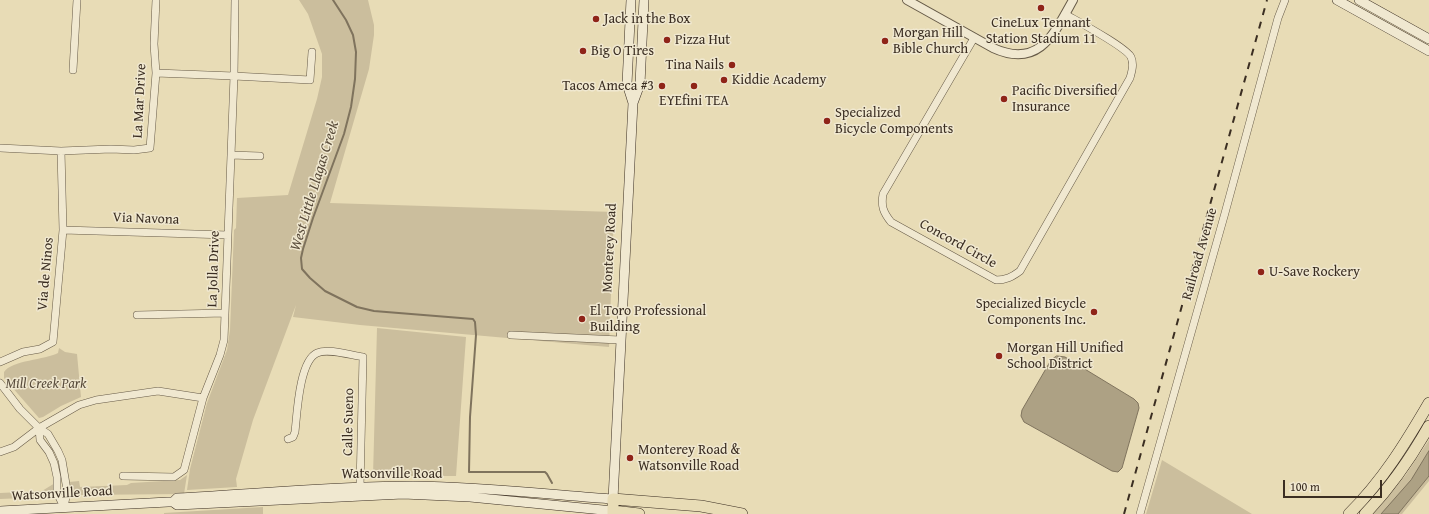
<!DOCTYPE html>
<html>
<head>
<meta charset="utf-8">
<style>
  body { margin:0 }
  #map { position:relative; width:1429px; height:514px; overflow:hidden; background:#e8dcb6; font-family:"Gentium Book Plus",serif }
  canvas { display:block }
  .scale { position:absolute; left:1283px; top:480px; width:99px; height:18px; box-sizing:border-box; border:2px solid #3b2e22; border-top:0; padding-left:5px; font-size:12px; line-height:14px; white-space:nowrap; color:#3b2e22; -webkit-text-stroke:3px #f0e8d0; paint-order:stroke }
</style>
</head>
<body>
<div id="map">
<canvas width="1429" height="514"></canvas>
<div class="scale">100 m</div>
</div>
<script>
const c = document.querySelector('canvas').getContext('2d');
c.lineJoin = 'round';
function fill(path, color) { c.fillStyle = color; c.fill(path, 'evenodd'); }
function stroke(path, color, width, dash) { c.strokeStyle = color; c.lineWidth = width; c.lineCap = dash ? 'butt' : 'round'; c.setLineDash(dash || []); c.stroke(path); }
function label(font, color, halo, rows, align = 'center') {
  c.font = font + ' "Gentium Book Plus",serif'; c.lineWidth = 3; c.setLineDash([]); c.textBaseline = 'middle'; c.strokeStyle = halo; c.fillStyle = color; for (const [text, x, y, turn = 0] of rows) {
    c.save(); c.translate(x, y); c.rotate((+turn || 0) * Math.PI / 180); c.textAlign = isNaN(turn) ? turn : align; if (halo) c.strokeText(text, 0, 0); c.fillText(text, 0, 0); c.restore();
  }
}
fill(new Path2D(`
  M299,0h69l6,25v10l-5,34 -39,134 284,9 -5,135 -249,-22 -67,-8 3,-12 -43,115 -17,59 1,8 -50,3 3,-21 17,-66 20,-53 3,-20 4,-100 2,-2 1,-30 51,-3 29,-96 5,-22v-23l-14,-40z
  M377,328l89,9 -10,139h-83z
  M59,348l6,4 12,2 4,43 -20,9 -18,11 -4,1 -35,-40v-6c8,-12 41,-12 54,-19z
  M1429,440v41l-27,33h-29l32,-38z
  M1162,460l90,54h-106z
  M187,475l-3,19 -108,1 -5,-2 -2,-4v-7l10,-1 1,6 47,-2 4,-2 49,-3z
  M55,483l-3,11 -4,3 -48,2v-6l42,-2z
  M263,507v7h-99v-1z`), '#cbbe9d');
const water = new Path2D(`
  M1057,356l8,1 69,42 4,4 1,5 -17,60 -4,4 -6,-1 -88,-49 -3,-6 1,-6 29,-50z
  M1429,451v25l-31,38h-17l30,-34z`);
fill(water, '#ada184');
stroke(water, '#7f735d', 1);
stroke(new Path2D(`
  M333,0l13,20 7,15 3,17 -1,27 -4,28 -7,27 -31,84 -10,31 -2,9 1,11 8,9 15,13 32,16 17,4 99,8 2,3 1,13 -6,82 -1,55h76l2,2 5,9`), '#7f735d', 2);
const minor = new Path2D(`
  M974,38l-91,156c-2,12 0,18 8,28l105,58c10,0 16,-3 24,-9l110,-193c2,-7 4,-14 1,-21 -5,-10 -54,-36 -66,-43
  M73,70l4,-70
  M156,73l78,3 76,4 2,-28
  M0,148l61,3 50,-2 23,1 16,-2 6,-75 -2,-29 2,-44
  M231,155l29,1
  M63,230l165,5
  M137,315l88,-2
  M511,335l109,5
  M0,362l23,-10 17,-3 13,-7 10,-112 -2,-79
  M0,383l20,26 19,19 9,6 10,17 4,9 4,24 1,8 -3,15
  M39,428l1,12 9,12 5,11 3,14v16l7,14
  M288,439l5,-2 2,-5c2,-17 4,-71 22,-79 11,-5 33,2 46,4l-3,130
  M0,452l14,-5 25,-19 40,-23 17,-5 62,-9 45,7
  M123,476l51,1 10,-7 19,-72 17,-43 4,-15 10,-264 1,-76
  M1140,514l85,-301 53,-195 7,-18`);
const tertiary = new Path2D(`
  M907,0l86,48c46,21 61,-14 80,-48`);
const secondary = new Path2D(`
  M631,0l-4,84 6,19
  M1337,0l92,51
  M1359,0l70,39
  M173,502l4,-4c78,-4 157,-12 236,-12 67,1 133,8 200,13l20,-396 7,-19 4,-84
  M0,511l168,-9h5l4,3 226,-11 67,3 143,14`);
const primary = new Path2D(`
  M613,511l26,3
  M613,514v-15l88,7 41,8
  M1349,514c34,-34 56,-70 80,-111
  M1365,514c26,-27 46,-56 64,-88`);
stroke(minor, '#665a47', 8);
stroke(tertiary, '#665a47', 10);
stroke(secondary, '#3b2e22', 10);
stroke(primary, '#3b2e22', 12);
stroke(minor, '#f0e8d0', 7);
stroke(tertiary, '#f0e8d0', 8);
stroke(secondary, '#f0e8d0', 9);
stroke(primary, '#e8dcb6', 11);
stroke(new Path2D(`
  M1124,514l143,-514`), '#3b2e22', 2, [7, 7]);
for (const [x, y, r, color] of [
  [1041,8,4,"#8f2418"],
  [596,19,4,"#8f2418"],
  [667,40,4,"#8f2418"],
  [885,41,4,"#8f2418"],
  [583,51,4,"#8f2418"],
  [732,65,4,"#8f2418"],
  [724,80,4,"#8f2418"],
  [662,86,4,"#8f2418"],
  [694,86,4,"#8f2418"],
  [1004,99,4,"#8f2418"],
  [827,121,4,"#8f2418"],
  [1261,272,4,"#8f2418"],
  [1094,312,4,"#8f2418"],
  [582,319,4,"#8f2418"],
  [999,356,4,"#8f2418"],
  [630,458,4,"#8f2418"]
]) { const dot = new Path2D(); dot.arc(x, y, r, 0, 2 * Math.PI); c.fillStyle = color; c.fill(dot); stroke(dot, '#f0e8d0', 1.5); }
label('14px', '#3b2e22', '#f0e8d0', [
  ["Jack in the Box",604,19],
  ["CineLux Tennant",1041,23,"center"],
  ["Station Stadium 11",1041,39,"center"],
  ["Morgan Hill",893,33],
  ["Bible Church",893,49],
  ["Pizza Hut",675,40],
  ["Big O Tires",591,51],
  ["Tina Nails",724,65,"right"],
  ["Kiddie Academy",732,80],
  ["Tacos Ameca #3",654,86,"right"],
  ["Pacific Diversified",1012,91],
  ["Insurance",1012,107],
  ["EYEfini TEA",694,101,"center"],
  ["Specialized",835,113],
  ["Bicycle Components",835,129],
  ["U-Save Rockery",1269,272],
  ["Specialized Bicycle",1086,304,"right"],
  ["Components Inc.",1086,320,"right"],
  ["El Toro Professional",590,311],
  ["Building",590,327],
  ["Morgan Hill Unified",1007,348],
  ["School District",1007,364],
  ["Monterey Road &",638,450],
  ["Watsonville Road",638,466]
], 'left');
label('14px', '#3b2e22', '#f0e8d0', [
  ["La Mar Drive",140,101,-87],
  ["Via Navona",146,219,2],
  ["Concord Circle",958,244,29],
  ["Monterey Road",610,248,-87],
  ["Railroad Avenue",1200,254,-74],
  ["La Jolla Drive",214,269,-88],
  ["Via de Ninos",46,274,-85],
  ["Calle Sueno",349,422,-89],
  ["Watsonville Road",392,474],
  ["Watsonville Road",62,494,-3]
]);
label('italic 14px', '#584b3b', '#f0e8d0', [
  ["Mill Creek Park",46,384]
]);
label('italic 15px', '#584b3a', '#f0e8d0', [
  ["West Little Llagas Creek",315,186,-73]
]);
</script>
</body>
</html>
